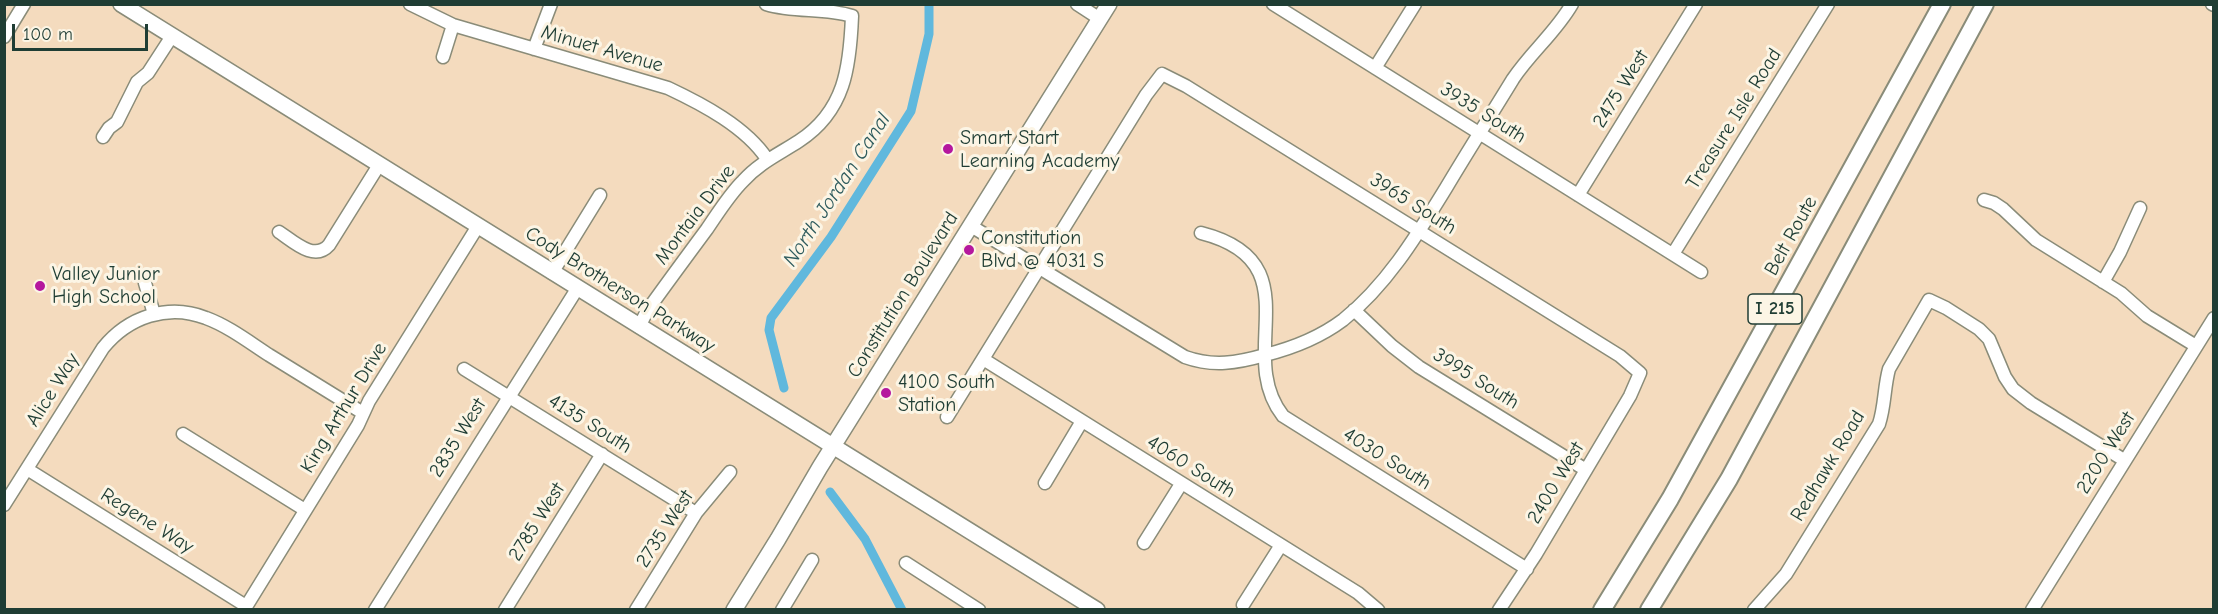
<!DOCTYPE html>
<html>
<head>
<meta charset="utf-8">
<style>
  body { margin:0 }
  #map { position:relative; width:2218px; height:614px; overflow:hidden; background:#f4dbbe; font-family:"Comic Neue",sans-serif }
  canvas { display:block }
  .frame { position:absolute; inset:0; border:6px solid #1f3d34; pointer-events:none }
  .scale { position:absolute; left:12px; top:24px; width:136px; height:27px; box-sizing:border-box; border:3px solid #1f3d34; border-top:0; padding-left:8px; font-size:18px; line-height:21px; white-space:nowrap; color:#1f3d34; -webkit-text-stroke:4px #fcf5e5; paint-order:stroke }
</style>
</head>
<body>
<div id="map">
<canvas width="2218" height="614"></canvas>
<div class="frame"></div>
<div class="scale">100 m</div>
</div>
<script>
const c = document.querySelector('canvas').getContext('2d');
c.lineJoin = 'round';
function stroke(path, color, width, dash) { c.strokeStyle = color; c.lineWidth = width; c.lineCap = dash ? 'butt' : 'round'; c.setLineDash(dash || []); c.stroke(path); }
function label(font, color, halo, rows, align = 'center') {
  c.font = font + ' "Comic Neue",sans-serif'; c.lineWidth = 6; c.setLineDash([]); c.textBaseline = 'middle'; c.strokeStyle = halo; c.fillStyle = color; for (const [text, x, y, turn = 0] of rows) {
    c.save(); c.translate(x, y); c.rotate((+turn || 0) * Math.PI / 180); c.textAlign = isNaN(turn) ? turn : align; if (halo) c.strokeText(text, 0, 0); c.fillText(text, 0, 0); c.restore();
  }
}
stroke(new Path2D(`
  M784,388l-15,-58 2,-12 60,-81 80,-126 18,-77v-30
  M830,492l35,47 37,71`), '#60b8dd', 9);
const minor = new Path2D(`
  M410,4l43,21 215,63c34,16 78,39 99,71
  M1077,4l23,15
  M1273,4l428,268
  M2212,4l2,1
  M4,37l20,-33
  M534,49l17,-45
  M443,57l10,-32
  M1375,68l40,-64
  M103,137l6,-9 8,-6 20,-40 11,-9 24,-37
  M1578,195l118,-191
  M1984,200l10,3 9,6 33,31 85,53 26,23 49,30
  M971,226l214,131c28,10 52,6 80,-2 28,-7 54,-17 78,-35 44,-35 74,-85 103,-132 22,-37 45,-73 67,-109 18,-27 43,-47 59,-75
  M279,232c14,9 35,30 50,13l50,-80
  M1201,233c114,29 32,120 82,183l244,153
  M1673,254l155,-250
  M552,273l48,-78
  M2103,282l17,-30 20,-44
  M145,283l9,31
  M1354,310l38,36 27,21 167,103
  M639,327l8,-16c20,-28 40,-55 60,-82 11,-16 22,-34 36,-48 16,-18 36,-27 56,-40 46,-30 51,-74 53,-125 -28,-9 -57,-3 -86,-12
  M983,359l375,234 20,17
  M464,369l232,144
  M947,417l199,-322 16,-21 24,12 434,270 20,17 -10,23 -94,158 -37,56
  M183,434l122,76
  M27,469l219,137
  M1045,483l37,-62
  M4,505l99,-157c25,-31 65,-45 103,-30 22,8 43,24 63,37 32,20 63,39 94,58
  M1144,543l37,-59
  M906,563l73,47
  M1243,605l38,-60
  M244,610l114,-185 11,-24 109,-175
  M375,610l202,-321
  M505,610l97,-156
  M636,610l60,-97 34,-41
  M782,610l30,-50
  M1754,610l32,-36 93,-150c6,-18 5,-37 10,-55l40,-69 17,8 33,21 10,10 16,38 8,12 18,14 93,57
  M2032,610l182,-292`);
const major = new Path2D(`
  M121,4l976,606
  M734,610l44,-71 42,-72 289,-463`);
const highway = new Path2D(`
  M1602,610l68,-111 272,-495
  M1649,610l80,-131 256,-475`);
stroke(minor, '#8a8c79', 15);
stroke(major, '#8a8c79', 18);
stroke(highway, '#8a8c79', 20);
stroke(minor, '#fff', 12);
stroke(major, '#fff', 15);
stroke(highway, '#fff', 16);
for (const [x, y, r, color] of [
  [948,149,6,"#b5179e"],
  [969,250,6,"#b5179e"],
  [40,286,6,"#b5179e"],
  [886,393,6,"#b5179e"]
]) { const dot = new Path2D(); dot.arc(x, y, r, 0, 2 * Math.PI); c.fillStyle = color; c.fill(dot); stroke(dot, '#fcf5e5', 2); }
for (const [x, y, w] of [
  [1775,309,54]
]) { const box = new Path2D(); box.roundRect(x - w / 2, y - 15, w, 30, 4.5); c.fillStyle = '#fcf5e5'; c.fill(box); stroke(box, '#1f3d34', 1.5); }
label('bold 18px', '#1f3d34', null, [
  ["I 215",1775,309]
]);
label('20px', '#1f3d34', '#fcf5e5', [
  ["Minuet Avenue",602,49,16],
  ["2475 West",1621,89,-58],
  ["3935 South",1483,113,32],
  ["Treasure Isle Road",1734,119,-58],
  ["3965 South",1413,204,32],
  ["Montaia Drive",695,215,-53],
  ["Belt Route",1791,236,-61],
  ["Cody Brotherson Parkway",620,290,32],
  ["Constitution Boulevard",903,295,-58],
  ["3995 South",1476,379,32],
  ["Alice Way",53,390,-58],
  ["King Arthur Drive",344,408,-59],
  ["4135 South",590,424,32],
  ["2835 West",458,438,-58],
  ["2200 West",2106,453,-58],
  ["4030 South",1387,459,32],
  ["Redhawk Road",1828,466,-59],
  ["4060 South",1191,467,32],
  ["2400 West",1556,483,-59],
  ["Regene Way",147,521,32],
  ["2785 West",537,522,-58],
  ["2735 West",665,529,-57]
]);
label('20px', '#1f3d34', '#fcf5e5', [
  ["Smart Start",960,138],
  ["Learning Academy",960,161],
  ["Constitution",981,238],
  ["Blvd @ 4031 S",981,261],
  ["Valley Junior",52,274],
  ["High School",52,297],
  ["4100 South",898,382],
  ["Station",898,405]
], 'left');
label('italic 21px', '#2f5c5e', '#fcf5e5', [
  ["North Jordan Canal",837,190,-57]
]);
</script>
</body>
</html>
